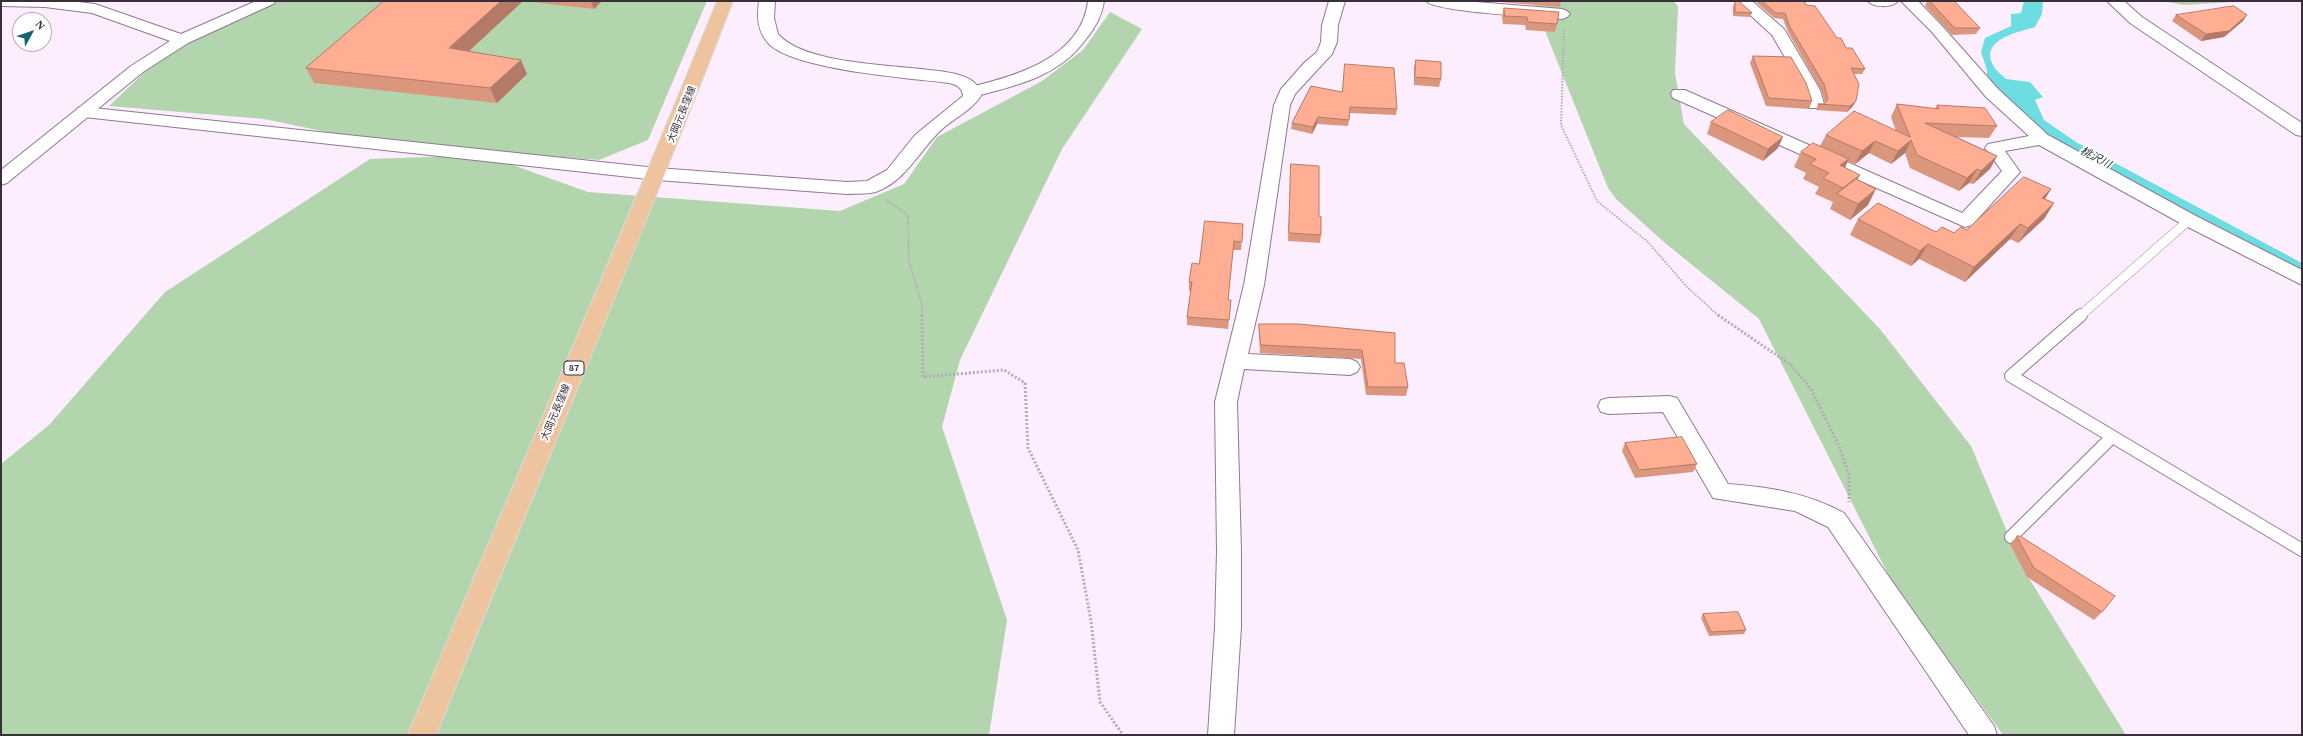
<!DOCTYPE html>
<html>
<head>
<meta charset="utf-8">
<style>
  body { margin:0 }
  #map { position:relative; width:2303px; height:736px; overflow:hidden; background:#fdeeff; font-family:Georgia,serif }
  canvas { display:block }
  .frame { position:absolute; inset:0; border:2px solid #382f3a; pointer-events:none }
  .north { position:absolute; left:12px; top:12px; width:40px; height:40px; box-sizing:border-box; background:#fff; border:1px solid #afacb0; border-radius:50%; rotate:50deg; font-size:11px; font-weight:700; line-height:16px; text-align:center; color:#382f3a }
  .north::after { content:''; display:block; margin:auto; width:14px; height:18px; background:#15636c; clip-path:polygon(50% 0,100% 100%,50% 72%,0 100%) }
</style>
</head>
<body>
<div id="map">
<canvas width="2303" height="736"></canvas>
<div class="frame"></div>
<div class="north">N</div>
</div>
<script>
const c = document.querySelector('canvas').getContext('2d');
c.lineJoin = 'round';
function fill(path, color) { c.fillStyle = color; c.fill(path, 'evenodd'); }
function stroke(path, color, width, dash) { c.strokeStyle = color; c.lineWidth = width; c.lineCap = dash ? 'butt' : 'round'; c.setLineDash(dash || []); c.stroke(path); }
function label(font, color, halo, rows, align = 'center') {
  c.font = font + ' Georgia,"Noto Sans JP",serif'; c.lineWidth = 4; c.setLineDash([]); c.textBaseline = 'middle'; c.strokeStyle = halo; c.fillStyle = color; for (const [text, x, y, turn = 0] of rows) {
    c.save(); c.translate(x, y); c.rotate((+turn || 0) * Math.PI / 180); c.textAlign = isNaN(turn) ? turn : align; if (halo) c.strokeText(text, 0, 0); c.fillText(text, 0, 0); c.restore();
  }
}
fill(new Path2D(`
  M268,1h439l-59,139 -49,20 -219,-17 -116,-24 -155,-13 61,-58z
  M1533,1h141l4,6 -3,66 9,51 196,205 91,117 51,121 104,168h-123l-111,-153 -133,-263 -94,-76 -49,-44 -8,-11z
  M2161,1h91l-68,4z
  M1110,12l32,17 -80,120 -102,211 -18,67 65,193 -18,115h-988v-271l48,-39 116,-133 205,-133 115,-4 103,37 252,19 64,-27 33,-47 105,-56 41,-31z`), '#b2d5ae');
fill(new Path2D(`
  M2024,1h19l-1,13 -7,13c-16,5 -55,12 -42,38 2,5 9,10 13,14l24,3 13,15 -8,3 9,20 32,22 226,121v7l-188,-97 -70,-40 -32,-27 -25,-29v-7l-6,-18 4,-14 26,-12v-12l10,-1z`), '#6ddde2');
const laneFar1 = new Path2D(`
  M2080,316l109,-96`);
const lane = new Path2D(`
  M2081,315l-70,61 291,174
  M2011,537l101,-100`);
const street = new Path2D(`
  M1,1h69l25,3 86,30 75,-33h20l-3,3 -85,39 -45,29 -136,111 -6,2v-15l130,-104 39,-25 -78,-28 -47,-6 -44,-1z
  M1088,1h16c-2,15 -9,27 -18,38 -27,38 -71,47 -114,58l-6,-1 -2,-4 2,-4c47,-11 115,-29 122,-87z
  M1329,1h16l-7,24 -1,17 -5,12 -37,40 -5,11 -26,180 -16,69 102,5 7,3 3,5 -3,5 -7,3 -106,-6 -7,33 4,150v75l-7,108h-26l7,-108 2,-75 -2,-150 29,-117 30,-180 7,-16 24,-27 12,-10 4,-10 1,-17z
  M1426,1h38l98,8 5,2 3,3 -3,3 -5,2c-19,-2 -128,-7 -136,-18z
  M1735,1h17l32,28 36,61 4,14 -2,4h-12l-6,-18 -32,-55z
  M1868,1h30c-5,7 -25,7 -30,0z
  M1901,1h17l24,25 56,63 50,46 148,81 106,54v15l-120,-61 -143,-79 -34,6 15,21 -48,53 -7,2 -292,-129 -2,-4 2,-4h12l277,123 40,-42 -17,-23 3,-4 41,-8 -43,-39 -54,-65z
  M1669,396l8,2 51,86c41,3 80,9 116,29l150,213 3,9h-28l-141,-208 -33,-16 -82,-13 -50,-86 -54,2 -8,-2 -3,-6 3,-6 8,-2z`);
const secondary = new Path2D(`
  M759,1h16l-1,17 4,16c29,34 135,30 178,40 13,4 23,8 25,22 -11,16 -26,21 -40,34 -21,20 -35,50 -63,61 -9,4 -21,2 -31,3l-190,-14 -573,-63 -6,-1 -3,-4 3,-4 6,-1 573,61 190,14 20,-1 20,-11 28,-35 48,-39c-1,-9 -6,-11 -14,-13 -39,-5 -154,-13 -180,-39 -12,-13 -12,-27 -10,-43z
  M2107,1h17l18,16 160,106v13l-6,-1 -166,-112z`);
const primary = new Path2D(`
  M717,1h16c-95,246 -199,489 -297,734h-28c102,-245 210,-488 309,-734z`);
stroke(laneFar1, '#8f7992', 10);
stroke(lane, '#8f7992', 14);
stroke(street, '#8f7992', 2);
stroke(secondary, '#8f7992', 2);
stroke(primary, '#dbdadc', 2);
stroke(new Path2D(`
  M1564,30l-3,95 36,76 51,41 38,44 33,30
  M887,200l21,15 1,46 13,44v11`), '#b5a9b7', 2, [1.5, 1.5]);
stroke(new Path2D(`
  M922,315l1,62 81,-7 21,13 3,65 50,102 13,71 9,81 23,33
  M1718,315l73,50 20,24 28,57 10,29v27`), '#b5a9b7', 3, [2, 2]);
stroke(laneFar1, '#fff', 9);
stroke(lane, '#fff', 12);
fill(street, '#fff');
fill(secondary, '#fff');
fill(primary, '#eec49e');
fill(new Path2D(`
  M384,1h218l-8,8 -71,-8 -54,50 58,23 -30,29 -183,-20 -8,-15z
  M1500,1h61l-1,6 -60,-5z
  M1758,1h46l2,4 31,33 28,31 -3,5h-8l-1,32 -6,6 -31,-2 2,-6h6l1,-1 -4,-13 -33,-58 -5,-13 -9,-1 -17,-15z
  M1927,1h27l26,27 -4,6 -24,1 -27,-29z
  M1735,2l17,11 -2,4 -17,-1v-10z
  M1504,8l53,16 -2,8 -29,-2 -1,-5 -22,-1 -1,-8z
  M2176,15l67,6 -19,16 -23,4 -29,-20z
  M1753,56l59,45 -3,8 -43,-3 -16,-43z
  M1416,60l25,19 -2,8 -25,-2v-17z
  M1311,86l86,23 -1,6 -46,-2 -2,13 -31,-2 -5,10 -21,-5 1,-6z
  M1897,104l38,5 2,-4 60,21 -8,12 -32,-1 40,19 -7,13 -17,15 -4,-1 -10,8 -49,-23 -5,-15 -14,11 -22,-11 -14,11 -7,-3 -3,6 12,13 11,25 -18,15 -20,-11 3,-7 -18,-8 4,-7 -16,-8 3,-6 -12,-6 7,-15 19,-6 6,-11 70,-4 -5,-14z
  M1711,122l67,26 -15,13 -56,-27z
  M1291,164l28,52 2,19 -1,8 -32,-2z
  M2051,189l-6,10 9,4 -10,16 -26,24 -8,-4 -45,43 -46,-23 -8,7 -61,-31 8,-16 78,13 18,1 12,-3z
  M1243,224l-2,26h-8l-5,50 2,9 -2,20 -41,-4v-8l4,-26h-2v-9l10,-18z
  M1259,324h39l97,39 13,24 -2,9 -40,-1 -5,-36 -101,-6 -1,-21z
  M1625,443l72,21 -4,8 -58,6 -13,-27z
  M2017,536l85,76 -8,8 -67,-43 -17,-33z
  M1703,614l43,16 -2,4 -35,2 -8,-18z`), '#db967e');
fill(new Path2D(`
  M501,1h22l-67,62 -7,-15z
  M591,1h11l-8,8z
  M2247,15l-4,6 -19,16 -23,4 5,-7z
  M521,60l6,14 -30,29 -7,-15z
  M1856,101l-3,5 -6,6 3,-6z
  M1318,117l-1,7 -5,10 1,-7z
  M1783,137l-5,11 -15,13 5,-12z
  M1911,140l-6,13 -14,11 7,-13z
  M1875,141l-6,12 -14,11 7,-13z
  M1997,156l-7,13 -17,15 8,-13z
  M1849,159l-7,15 -2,-9z
  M1977,169l-8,14 -10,8 8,-13z
  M1860,175l-8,15 -13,5 4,-7z
  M1876,189l-8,16 -18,15 8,-16z
  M2051,189l-10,16 1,-7z
  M2054,203l-10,16 -26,24 10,-15z
  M2020,224l-10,15 -45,43 9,-15z
  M1928,244l-9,15 -8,7 9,-15z`), '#b27a67');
const building = new Path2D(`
  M384,1h117l-52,47 72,12 -31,28 -184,-20z
  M1739,1l13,12 -17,-1v-10z
  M1762,1h42l2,4 9,1 22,32h4l5,10h6l13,21 -14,-1 8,16 -3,17 -6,5 -32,-2h6l4,-5 -4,-15 -34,-57 -5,-14h-9z
  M1930,1h24l26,27h-25z
  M2234,6l13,9 -18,16 -23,3 -30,-19z
  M1504,8l55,4 -2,12 -29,-2 -1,-5 -22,-1z
  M1753,56l38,1 15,26 6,18 -43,-3z
  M1416,60l25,2v17l-26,-2z
  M1345,64l49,4 3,41 -47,-2 -1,13 -31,-3 -5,10 -21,-4 19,-37 31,6z
  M1897,104l42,5 -2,-4 48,3 12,18 -72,-3 72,33 -16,15 -4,-2 -10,9 -50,-23 -6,-15 -13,11 -23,-10 -13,10 -36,-16 28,-24 56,26z
  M1728,110l55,27 -15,12 -57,-27z
  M1813,143l36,16 -9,6 20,10 -17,13 -20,-10 6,-5 -19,-9 6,-5 -15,-7z
  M1291,164l28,2v50l2,1v18l-32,-2z
  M2024,177l27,12 -9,9 12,5 -26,25 -8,-4 -46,43 -46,-23 -8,7 -62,-32 20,-16 58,29 6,-5 12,6 7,-6 5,3z
  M1856,179l20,10 -18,15 -21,-10z
  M1205,221l38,3 -1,18 -8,-1 -6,59h3l-2,20 -42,-3 5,-35h-3l3,-19 7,1z
  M1259,324h39l97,9v30h9l4,24h-40l-6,-37 -101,-5z
  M1682,437l15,27 -58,6 -14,-27z
  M2017,536h3l95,60 -13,16 -68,-44z
  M1738,612l8,18 -35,2 -8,-18z`);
fill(building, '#ffae93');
stroke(building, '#b27a67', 1);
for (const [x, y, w] of [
  [574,368,20]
]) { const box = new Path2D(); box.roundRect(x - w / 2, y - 7, w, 14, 3); c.fillStyle = '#fff'; c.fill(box); stroke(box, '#382f3a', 1); }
label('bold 9px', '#382f3a', null, [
  ["87",574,368]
]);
label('10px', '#382f3a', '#fff', [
  ["大岡元長窪線",681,114,-68],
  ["大岡元長窪線",555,412,-67]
]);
label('italic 11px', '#1b2f30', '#fff', [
  ["桃沢川",2096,157,28]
]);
</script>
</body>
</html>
